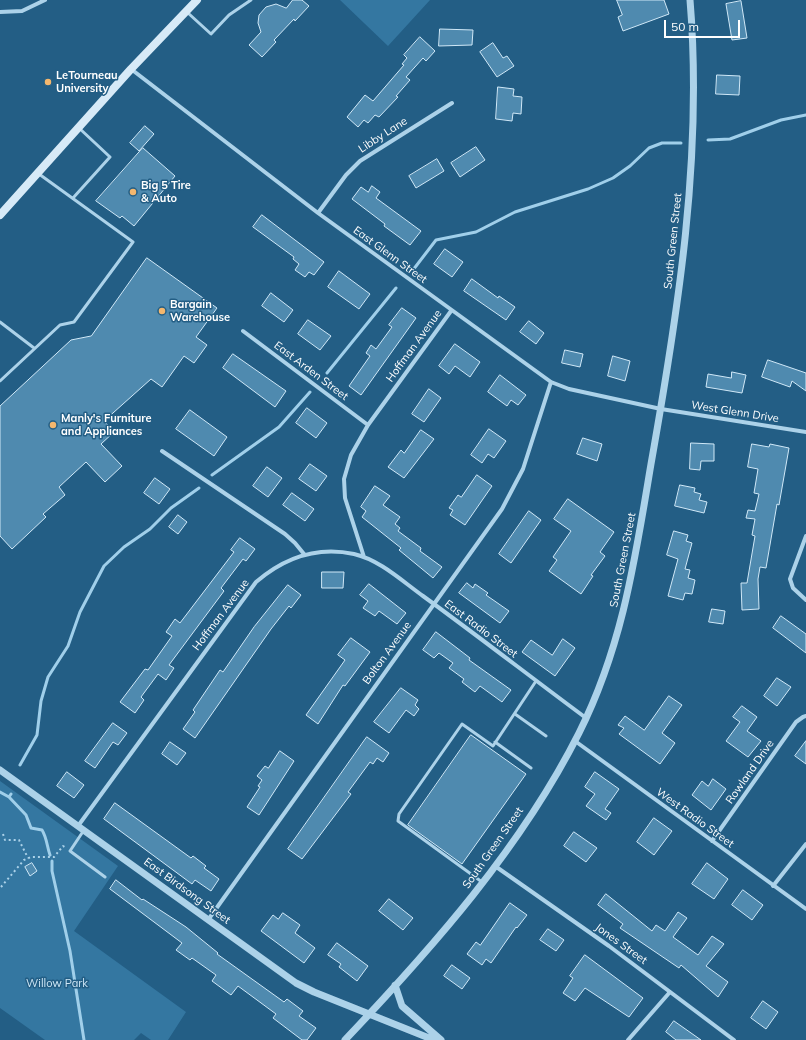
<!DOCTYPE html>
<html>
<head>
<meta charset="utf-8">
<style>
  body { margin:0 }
  #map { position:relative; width:806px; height:1040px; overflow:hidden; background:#235e85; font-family:Mulish,sans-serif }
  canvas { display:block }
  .scale { position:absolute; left:664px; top:20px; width:76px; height:18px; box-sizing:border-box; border:2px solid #fff; border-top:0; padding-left:5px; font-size:12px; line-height:14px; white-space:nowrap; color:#fff; -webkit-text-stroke:3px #235e85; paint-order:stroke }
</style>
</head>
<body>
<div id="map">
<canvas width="806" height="1040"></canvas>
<div class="scale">50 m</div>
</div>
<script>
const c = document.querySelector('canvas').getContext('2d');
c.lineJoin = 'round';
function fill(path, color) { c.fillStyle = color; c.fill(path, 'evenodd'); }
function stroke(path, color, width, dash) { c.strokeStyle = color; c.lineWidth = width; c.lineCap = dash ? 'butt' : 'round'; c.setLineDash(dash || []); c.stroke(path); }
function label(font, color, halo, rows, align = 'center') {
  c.font = font + ' Mulish,sans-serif'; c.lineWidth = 3; c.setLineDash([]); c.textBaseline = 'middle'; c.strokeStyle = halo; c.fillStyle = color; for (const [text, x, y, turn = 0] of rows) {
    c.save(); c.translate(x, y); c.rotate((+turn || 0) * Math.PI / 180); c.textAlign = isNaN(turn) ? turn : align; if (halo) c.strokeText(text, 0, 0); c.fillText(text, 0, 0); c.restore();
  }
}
fill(new Path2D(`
  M340,0h90l-42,46z
  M0,781l118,85 -44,65 112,81 -18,28h-17l-10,-7 -7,7h-89l-45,-32z`), '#3477a1');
stroke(new Path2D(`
  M708,140l22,-1 51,-19 25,-5
  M413,270l23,-30 40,-8 39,-20 73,-23 25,-11 17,-12 19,-18 13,-5h19
  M327,373l69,-85
  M212,475l67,-48 31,-35
  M20,765l17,-30 4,-34 7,-24 20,-31 12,-34 24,-46 20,-19 26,-18 21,-21 28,-20
  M0,792l9,5
  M11,794l-2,3 17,18 5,13 11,2c5,8 5,17 8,25
  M52,861v10l18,80 14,89`), '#a0cfea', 3);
const building = new Path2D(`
  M293,0h9l7,6 -14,15 -1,-2 -20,21 2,2 -14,15 -13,-12 12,-13 -3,-9 1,-8 7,-8 10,-3 10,4z
  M617,0h47l5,14 -46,17 -5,-14 4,-2z
  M741,1l6,37 -15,2 -6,-36z
  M440,29l33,1 -1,15 -33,1z
  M420,37l15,14 -9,10 -3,-3 -17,19 4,3 -14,16 2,1 -19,20 -4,-2 -7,8 -4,-3 -6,7 -11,-10 18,-22 8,6 31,-36 -2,-1 5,-6 -3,-3z
  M493,43l10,15 4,-2 7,10 -17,11 -17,-25z
  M717,75l23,1 -1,19 -23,-1z
  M498,87l16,2 -1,7 9,1 -1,17 -8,-1 -1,8 -16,-2z
  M145,126l9,8 -15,17 -9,-8z
  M476,147l9,13 -25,17 -9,-14z
  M143,148l32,28 -41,50 -12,-10 -2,2 -24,-17z
  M437,159l7,12 -28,17 -7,-12z
  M372,186l8,6 -4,6 45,33 -11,14 -26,-19 1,-2 -33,-25 9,-12 7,5z
  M262,215l62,47 -10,13 -5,-3 -4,5 -10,-7 4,-6 -6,-5 1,-2 -41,-30z
  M445,249l18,13 -11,15 -18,-13z
  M147,258l70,50 -21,29 11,8 -13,18 -10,-7 -22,31 -11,-8 -47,42 10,11 -13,12 21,22 -17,16 -19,-20 -27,25 6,8 -22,19 3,3 -34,32 -12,-13v-130l71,-66 20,-4z
  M339,271l31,23 -11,15 -31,-22z
  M472,279l26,19 1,-2 16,11 -9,13 -42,-29z
  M271,293l22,17 -9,12 -22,-16z
  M402,308l14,10 -55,77 -12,-9 21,-30 -4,-3 5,-8 5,4 16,-22 -3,-2z
  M308,320l23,16 -11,14 -22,-16z
  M529,321l15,12 -8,11 -16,-12z
  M455,344l25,18 -10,15 -15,-11 -6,8 -10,-8z
  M565,350l18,4 -3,13 -18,-4z
  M233,354l53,37 -11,16 -52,-39z
  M613,356l17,5 -5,20 -17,-5z
  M768,360l38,13v18l-14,-10 -2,6 -28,-10z
  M732,372l14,3 -4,18 -36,-6 2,-13 23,4z
  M500,375l26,20 -8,10 -7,-5 -4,6 -19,-14z
  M429,389l12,9 -17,24 -12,-8z
  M307,408l20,15 -11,15 -20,-15z
  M190,410l37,27 -13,19 -38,-27z
  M489,429l17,12 -12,17 -6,-4 -6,9 -11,-8z
  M421,430l13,9 -30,39 -16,-11 13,-17 3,3z
  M583,438l19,6 -5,17 -20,-7z
  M691,443l23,1v17h-13l-1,9 -10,-1z
  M752,444l17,3 1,-3 19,4 -10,57 -2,-1 -11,64 -6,-1 -2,12 1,30 -17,1 -1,-27h6l8,-47 -3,-1 3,-16 -9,-1 2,-8 7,1 4,-17 -5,-1 4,-24 -10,-2z
  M310,464l17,12 -11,15 -17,-12z
  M267,467l15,11 -14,19 -15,-11z
  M477,475l15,11 -27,39 -15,-10 3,-5 -4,-2 9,-13 3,2z
  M155,478l15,11 -11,15 -15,-11z
  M680,485l15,3 -1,4 7,2 -2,6 8,2 -3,11 -29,-7z
  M375,486l15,10 -7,9 17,12 -5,7 5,4 -2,3 23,17 -1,3 22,16 -9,11 -34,-28 2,-2 -39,-31 4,-6 -5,-4z
  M292,493l22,16 -9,12 -22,-16z
  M568,499l46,33 -14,20 5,4 -14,19 2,1 -12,18 -32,-23 8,-11 -4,-3 18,-26 -17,-12z
  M529,511l12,9 -30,43 -12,-9z
  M178,515l9,7 -9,12 -9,-7z
  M674,531l14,4 -2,6 6,2 -7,26 5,1 -2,8 7,2 -3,14 -7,-1 -2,7 -15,-4 10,-37 -11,-4z
  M240,538l15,11 -9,12 -3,-2 -22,29 3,3 -55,74 5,3 -8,12 -8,-6 -17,23 3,3 -9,13 -15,-11 25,-33 3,1 24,-34 -6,-4 9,-13 5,4 54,-71 -3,-2z
  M322,572h22l-1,16h-21z
  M467,583l6,5 2,-4 13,9 -2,2 23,16 -9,12 -41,-30z
  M369,584l37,29 -9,11 -18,-13 -4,5 -12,-8 5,-7 -8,-6z
  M288,585l13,10 -10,13 -2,-2 -18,23 -76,109 -12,-9 12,-17 -2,-2 27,-40 3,2 31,-45z
  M712,609l13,2 -2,13 -14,-2z
  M781,616l25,18v19l-33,-25z
  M436,632l34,26 -1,2 42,30 -9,12 -22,-16 -5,6 -13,-10 2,-3 -15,-11 4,-5 -14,-10 -5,5 -11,-8z
  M351,638l19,14 -25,34 -2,-1 -25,39 -12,-9 39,-55 -7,-5z
  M563,639l12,9 -20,28 -33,-24 9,-12 21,15z
  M777,678l14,9 -14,19 -13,-10z
  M401,688l17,12 -3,5 4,4 -5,7 -8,-6 -17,23 -15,-11z
  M669,696l13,9 -20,28 13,10 -15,21 -41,-30 5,-6 -6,-3 7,-9 19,14z
  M742,706l15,11 -10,14 14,10 -13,16 -22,-16 14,-19 -7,-5z
  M113,723l14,10 -9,12 -5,-3 -18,26 -10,-7z
  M471,735l55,39 -64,90 -54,-39z
  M367,737l22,16 -6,9 -6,-4 -4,6 -3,-2 -22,30 3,2 -49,65 -14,-10z
  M806,741v23l-11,-8z
  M170,742l16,11 -9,12 -15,-11z
  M280,751l14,10 -35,54 -12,-8 13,-20 -2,-1 4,-6 -5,-4 8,-10 3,2z
  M67,772l17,13 -10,13 -17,-12z
  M595,772l24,17 -14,20 6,4 -5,7 -20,-14 9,-12 -10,-7z
  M713,779l13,10 -15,21 -19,-15 10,-14 6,5z
  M115,803l76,55 2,-2 13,10 -2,2 15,11 -8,12 -16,-11 -3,4 -88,-65z
  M654,818l18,13 -18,24 -17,-13z
  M574,832l23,16 -11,14 -22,-16z
  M32,863l5,8 -7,5 -5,-9z
  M707,863l21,16 -14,20 -22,-15z
  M116,880l26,20 1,-1 43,28 32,26 -1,1 67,48 3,-3 16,12 -4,5 17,12 -9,12h-5l-29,-22 3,-4 -38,-28 -7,9 -19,-14 4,-6 -24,-17 -2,2 -14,-10 6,-7 -72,-54z
  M743,890l20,15 -11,15 -20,-15z
  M606,894l46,37 4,-6 9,6 13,-19 9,6 -14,19 25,18 14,-19 12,8 -18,22 22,16 -10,15 -37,-32 -2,3 -59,-40 3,-4 -25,-19z
  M389,899l24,19 -10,12 -24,-19z
  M510,903l17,12 -10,13 -1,-1 -25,36 -5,-4 -4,6 -15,-11 9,-12 4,3z
  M283,913l17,12 -5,8 20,15 -11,15 -43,-32 12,-16 5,4z
  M548,929l16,11 -8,11 -16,-11z
  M337,943l31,23 -11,15 -18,-14 2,-3 -13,-9z
  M585,955l58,43 -14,19 -44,-29 -10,13 -12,-8 10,-15 -3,-2z
  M452,965l18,13 -8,11 -18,-13z
  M763,1001l15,11 -12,17 -15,-11z
  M674,1021l27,19h-25l-10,-8z`);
fill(building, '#4f8aaf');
stroke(building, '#d0e8f7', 1);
stroke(new Path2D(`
  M3,834l2,6h14l9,18
  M1,887l23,-27 7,-3h23l9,-11 3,2`), '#acd2e9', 2, [2, 3]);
stroke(new Path2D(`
  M188,13l23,21 18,-19 22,-15
  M73,198l37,-41 -31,-29
  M0,322l34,26
  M0,381l60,-56 14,-3 59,-80 -94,-68
  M515,714l31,22
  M495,742l36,26
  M84,830l-14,21 35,26
  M482,882l-84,-61 1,-7 63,-90 31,22 43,-65`), '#acd2e9', 3);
stroke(new Path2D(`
  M0,12l22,-1 23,-11
  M131,69l187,144 233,169 18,7 92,20 145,23
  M318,213l28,-38 14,-14 92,-58
  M243,331l125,94
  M162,451l123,83 10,9 9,11
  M806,536l-16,43 3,9 13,12
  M364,557l-19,-59 -1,-19 7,-24 17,-30 83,-114
  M575,741l231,168
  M78,826l178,-244c28,-24 61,-36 98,-28 26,6 48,27 69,42 55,40 109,82 163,122
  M712,841l84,-119 7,-5 3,-1
  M495,866l114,80 125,94
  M773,886l33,-42
  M208,920l294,-411 21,-40 28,-87
  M628,1040l42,-48`), '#acd2e9', 4);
stroke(new Path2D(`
  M0,770l296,213 18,9 120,48
  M395,985l7,21 39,34
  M345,1040c88,-93 176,-192 234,-307 44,-88 56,-174 72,-269 27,-152 52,-308 39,-464`), '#acd2e9', 7);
stroke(new Path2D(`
  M0,215l131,-146 66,-69`), '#d7eaf7', 8);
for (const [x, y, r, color] of [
  [48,82,4,"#f4b76e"],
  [133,192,4,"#f4b76e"],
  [162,311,4,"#f4b76e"],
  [53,425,4,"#f4b76e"]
]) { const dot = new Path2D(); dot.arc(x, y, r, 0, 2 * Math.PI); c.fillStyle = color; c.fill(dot); stroke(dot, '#235e85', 1.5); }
label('bold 11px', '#fff', '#235e85', [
  ["LeTourneau",56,76],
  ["University",56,89],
  ["Big 5 Tire",141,186],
  ["& Auto",141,199],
  ["Bargain",170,305],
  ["Warehouse",170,318],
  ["Manly's Furniture",61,419],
  ["and Appliances",61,432]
], 'left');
label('11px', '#fff', '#235e85', [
  ["Libby Lane",383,135,-33],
  ["South Green Street",673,241,-84],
  ["East Glenn Street",390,255,36],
  ["Hoffman Avenue",414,346,-54],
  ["East Arden Street",311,371,37],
  ["West Glenn Drive",735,412,9],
  ["South Green Street",623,560,-79],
  ["Hoffman Avenue",221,615,-53],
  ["East Radio Street",481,629,37],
  ["Bolton Avenue",387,653,-54],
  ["Rowland Drive",750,772,-55],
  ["West Radio Street",695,818,36],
  ["South Green Street",493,848,-55],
  ["East Birdsong Street",187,891,36],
  ["Jones Street",621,944,36]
]);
label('11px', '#d0e8f7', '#235e85', [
  ["Willow Park",57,984]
]);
</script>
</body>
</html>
